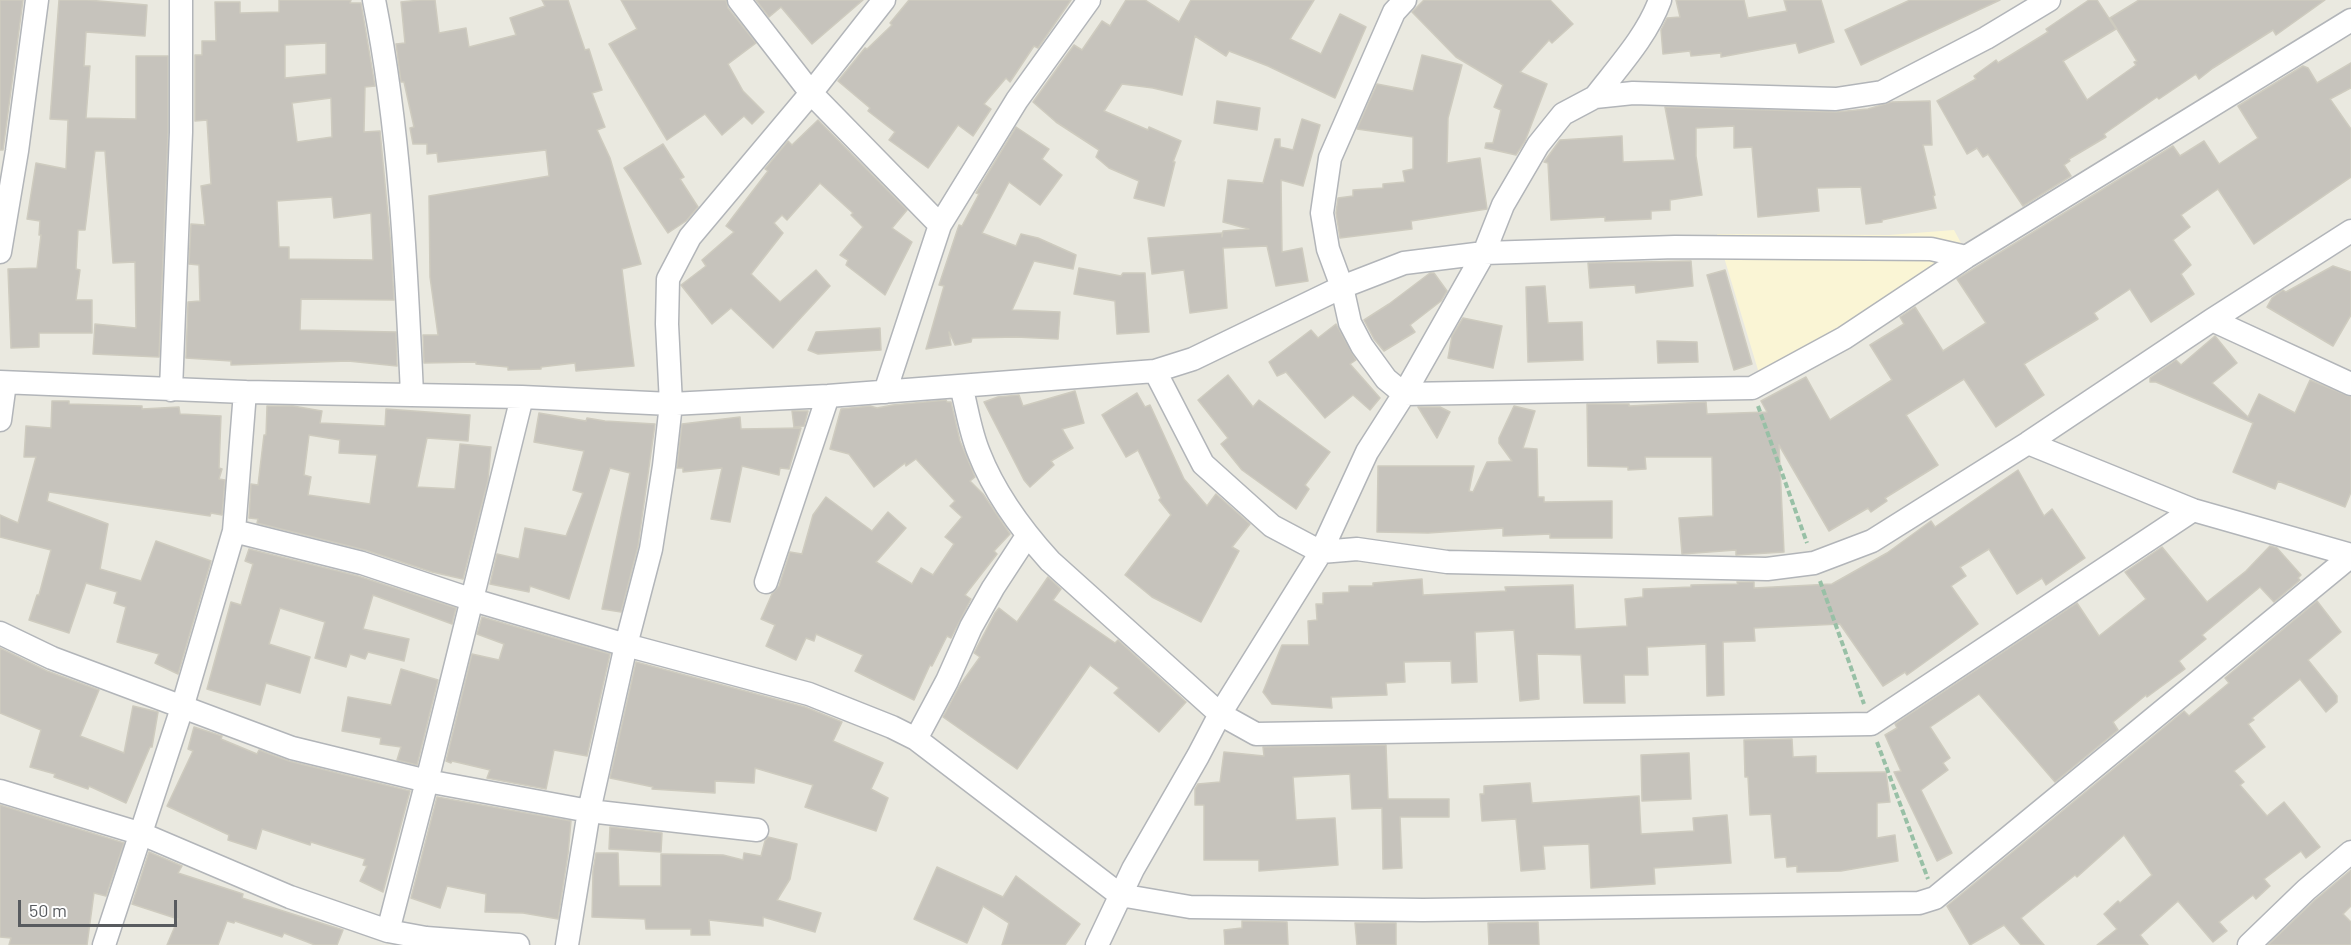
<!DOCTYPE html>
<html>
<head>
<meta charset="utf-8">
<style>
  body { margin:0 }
  #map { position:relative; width:2351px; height:945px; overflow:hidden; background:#eae9e0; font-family:Barlow,sans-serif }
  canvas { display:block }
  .scale { position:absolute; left:18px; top:900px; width:159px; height:27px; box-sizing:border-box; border:3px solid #585b5f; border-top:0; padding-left:8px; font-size:18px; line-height:21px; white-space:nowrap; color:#585b5f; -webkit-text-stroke:4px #fff; paint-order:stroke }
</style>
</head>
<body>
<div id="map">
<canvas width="2351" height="945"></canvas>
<div class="scale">50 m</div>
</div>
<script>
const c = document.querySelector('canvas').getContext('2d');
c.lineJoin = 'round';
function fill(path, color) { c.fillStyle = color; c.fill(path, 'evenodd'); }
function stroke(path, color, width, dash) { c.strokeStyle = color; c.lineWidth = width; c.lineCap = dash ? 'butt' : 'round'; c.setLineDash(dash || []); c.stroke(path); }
fill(new Path2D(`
  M1954,230l12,22 -205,128 -44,-146 172,1z`), '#faf5d5');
const building = new Path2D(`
  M0,0h23l-20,150h-3z
  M59,0h28l60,5 -2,31 -59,-4 -2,34h6l-4,52 50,1v-63h32v76l-9,225 -66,-3 2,-30 41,4 -1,-66 -22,1 -8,-112h-10l-10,79h-7l-2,39 4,1 -4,30h16v33h-53v14l-28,1 -3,-79 29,-1 4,-33h-2l1,-14 -13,-2 9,-56 30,6 2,-49 -18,-1z
  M279,0h72l-1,3h11l14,83 -10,1 -1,45 16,-1 11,116 3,53 -93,-1 -1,31 96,2 1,34 -49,-5 -117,4v-4l-45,-3 2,-56 12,-1 -1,-36 -10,-1 2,-40 14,1 -4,-39 10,-2 -4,-64 -12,1v-66h7v-14h14l-1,-39h25v11l39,-1zM326,43v31l-41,4v-33zM331,98l1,39 -35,5 -5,-39zM332,197l2,21 37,-5 2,47 -84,-1v-12h-10l-2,-46z
  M420,0h15l4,33 27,-5 3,19 47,-12 -6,-17 35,-12 -3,-6h26l17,50 4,-1 13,41 -10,3 13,34 -8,3 13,28 31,106 -19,5 12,97 -58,5 -1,-8 -34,4v2l-33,1v-3l-32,-3v-2l-52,1 -1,-28h15l-8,-58 -1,-81 120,-20 -3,-26 -108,12 -1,-9 -10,1v-10h-14l-3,-16 4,-1 -10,-45h-3l-5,-38 9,-1 -4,-41z
  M621,0h105l2,8 28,35 -28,21 15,27 21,21 -12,12 -8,-8 -22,19 -17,-21 -38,26 -58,-96 28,-15z
  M756,0h107l-51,44 -31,-37 -12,10z
  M909,0h162l-33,48 -4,-2 -24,36 -4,-4 -22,26 7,5 -18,27 -15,-11 -30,43 -39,-28 6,-8 -27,-21 2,-3 -32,-27 27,-33 2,1 25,-24 -2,-2z
  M1126,0h19l34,22 12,-22h123l-24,39 31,15 19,-40 26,13 -31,71 -67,-32 -39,-15 -3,5 -31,-20 -13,59 -29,-7 -31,-4 -18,27 44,19 1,-3 32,14 -8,21h2l-11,44 -30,-8 5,-17 -30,-13 -13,-11 3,-7 -43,-28 -23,-20 41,-57 8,5 20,-29 8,5z
  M1424,0h126l23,24 -21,19 -3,-3 -29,32 27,12 -22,57 -9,14 -31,-7 1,-5h7l8,-33 -7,-3 9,-22 -47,-28 -44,-45z
  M1676,0h68l4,18 39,-7 -3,-11h37l13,42 -35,11 -3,-10 -75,14v-4l-30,3 -1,-5 -27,3 -2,-24 6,-12 13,-1z
  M1910,0h90l-139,65 -16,-35z
  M2089,0h8l19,29 -53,32 24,39 49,-35 -2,-3 3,-1 -27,-43 29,-18h186l-49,35 -3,-5 -60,38 -14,11 -3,-5 -37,25 -2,-2 -53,37 2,3 -37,22 1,2 -6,4 7,11 -48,30 -35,-52 -5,3 -6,-9 -10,6 -30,-53 39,-22 -2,-3 22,-16 2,3 50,-31 -2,-3z
  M1422,55l40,10 -14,53 -1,45 33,-5 7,51 -76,12 1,8 -72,9 -4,-25 2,-15 15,-2v-6l30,-2v-4l22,-2 -2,-11 10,-2v-32l-56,-8 20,-45 36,7z
  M2351,63v25l-21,11 21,30v48l-97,67 -36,-55 -37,26 9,12 -17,13 18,25 -10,9 13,20 -43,28 -21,-33 -36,24 4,6 -74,45 20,31 -48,32 -32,-48 -58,36 32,50 -53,33 2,3 -16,11 -3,-4 -39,23 -50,-86 5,107 -48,3v-5l-54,4 -3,-36 34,-2 -1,-59h-67l1,12 -18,1v-3l-40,-1 -1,-62h42v2l77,-4 1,12 60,-2 -6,-11 45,-24 24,43 62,-40 -22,-35 34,-21 -4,-7 15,-10 28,44 43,-28 -29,-44 216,-133 7,10 24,-15 15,23 39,-26 -20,-32 65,-40 5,2 9,15z
  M1217,101l43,7 -3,22 -43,-7z
  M1930,101l2,44h-9l12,50 -2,1 3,12 -54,12v2l-16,2 -5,-37 -44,1 2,23 -61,6 -6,-70 -18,1v-22l-38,2v28l6,39 -32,5v10l-19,1v8l-46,2v-4l-54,3 -3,-57 -4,-1 16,-22 62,-4 1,26 52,-2 -10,-53 171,5 32,-3 24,-7z
  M1302,119l18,6 -17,61 -22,-6 1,72 20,-4 6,33 -32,5 -9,-40 -44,2 4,60 -37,5 -6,-43 -32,4 -4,-36 74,-5v4l1,-6 26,-2 -26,-7 5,-42 35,3 12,-44h5v8l13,3z
  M818,120l89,90 -15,18 20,14 -27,53 -39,-30 2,-5 -8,-5 23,-28 -12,-12 2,-2 -33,-30 -33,37 -5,-5 -8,8 9,10 -32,41 29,28 36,-32 14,16 -57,62 -42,-40 -19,16 -31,-39 25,-19 -4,-6 32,-28 -8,-6 42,-55 -3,-2 23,-28 4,4z
  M1016,127l33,22 -7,10 20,16 -22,30 -31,-23 -27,51 34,13 5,-12 17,4 38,17 -3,14 -39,-8 -22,49 48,2 -2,27 -42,-2 -44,1 -1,4 -16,3 -6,-13 2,13 -25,4 18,-63 -5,-1 20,-60 3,1 17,-32 -3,-1z
  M663,144l21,33 -4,2 18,28 -12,14 -18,12 -44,-65z
  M1691,261l2,25 -57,7 -1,-8 -45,3 -2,-25z
  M2333,266l18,6v43l-18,31 -66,-39 5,-9 11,-8 3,2z
  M1079,268l42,8 2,-3h22l4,59 -32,2 -2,-33 -41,-7z
  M1725,270l27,94 -18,6 -27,-95z
  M1430,273h4l13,18 -6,10 -31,24 5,7 -31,19 -10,-12 -10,-19 25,-16z
  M1545,286l3,37 34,-1 1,38 -55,2 -2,-75z
  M1463,318l39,8 -9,42 -45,-10 4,-22z
  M1336,324l20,36 -6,4 30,34 -10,12 -17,-15 -28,23 -39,-46 -9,4 -8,-14 42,-32 7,8z
  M880,328l1,22 -63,4 -10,-4 8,-18z
  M2215,336l22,27 -25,20 36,34 11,-23 36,19 15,-33 41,17v95l-6,15 -67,-26 -3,8 -42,-17 20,-49 -97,-41h-6v-4l26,-18 5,5z
  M1657,341l40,1 1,20 -40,1z
  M1228,375l25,32 6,-7 71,52 -25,33 4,4 -13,20 -54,-39 -21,-26 7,-6 -30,-38z
  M1075,391l9,32 -22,6 11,19 -22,13 3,4 -24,22 -6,-7 -40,-78 14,-5 21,-2 4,11z
  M1137,393l8,14 5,-2 34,74 23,27 9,-12 34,30 -18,23 7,4 -38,71 -49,-25 -27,-22 46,-60 -12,-15 2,-2 -23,-48 -12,7 -24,-42z
  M946,400l1,2h4l9,39 15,36 -5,4 13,13 27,40 -16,17 3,3 -32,41 6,4 -20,39 -4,-2 -15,30 -2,-1 -16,35 -59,-29 8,-16 -47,-21 -2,7 -8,-3 -10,22 -30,-14 9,-21 -14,-6 11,-25 7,-8 11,-34 12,2 11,-39 13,-18 46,34 16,-19 18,16 -30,34 36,22 9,-16 12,7 21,-31 -9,-7 17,-20 -12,-11 5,-5 -39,-42 -10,7 -1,-3 -31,24 -25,-33 -19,-5 11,-40 29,-3 7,2 16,-3z
  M52,401h17v3l73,2v3l37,-2 1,7 41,2 -2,52 3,1 -3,10 6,1 -3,35 -11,-2 -1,3 -161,-24 -2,9 61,23 -8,45 41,12 15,-40 55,20 -33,113 -23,-11 4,-9 -42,-12 9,-35 -12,-4 3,-11 -31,-9 -17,50 -40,-13 8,-25h2l12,-45 -51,-13v-22l18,8 18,-66h-12l2,-31 25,2z
  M267,406h26l29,5 -2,12 65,3 1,-17 84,6 -2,26 -41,-3 -10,49 38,2 5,-45 31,3 -3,33 -25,99 -31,-7 -67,-22 -108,-27 1,-4 -9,-1 2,-34 7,1 6,-50h2zM309,435l31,5 -1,13 38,2 -7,49 -62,-9 3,-18 -7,-2z
  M1514,406l21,5 -12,37 14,1 1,48h6v5l68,-1v37h-62v-4l-47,2v-8l-75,5 -51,-1 1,-66h96l-5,25 4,1 14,-30 25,-1 -13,-18v-5z
  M1418,407h22l10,5 -13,26z
  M792,411h16l-4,15 -10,1z
  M539,413l47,8 1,-3 18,3 50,3 -17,122 -17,66 -19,-3 28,-136 -20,-5 -41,131 -39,-13 -1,6 -39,-8 7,-30 22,5 6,-31 41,8 17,-43 -10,-3 11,-39 -50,-9z
  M740,417l1,12 60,-1 -12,41 -9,-1 -1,7 -37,-9 -12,56 -19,-3 11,-51 -39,4v-4h-6l5,-44z
  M2018,470l26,46 8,-7 33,49 -39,27 -4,-7 -25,16 -28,-45 -29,18 6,9 -15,10 27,38 -71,51 -2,-3 -22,14 -43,-62 -86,4 1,13 -32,1 1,53 -17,1 -1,-52 -59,3 1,28h-24l1,28h-41l-3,-48 -44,-1 2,45 -19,2 -6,-71 -39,2 2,50 -25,1 -1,-22 -47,1 1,20 -19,1 1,12 -56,2 1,11 -60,-4 -9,-12 19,-47h27l-1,-24 9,-1 -1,-16h7v-11l26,-1v-6h24v-3l49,-4 1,16 83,-4 -1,-4 68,-2 2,44 52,-3 -2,-27 18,-2v-8l48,-2v-2l47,-1 -1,-2h17v6l78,-4 55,-31 44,-32 4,6z
  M2270,546l7,2 24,27 -3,3 2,2 -26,22 -14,-15 -58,48 4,4 -27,22 6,8 -38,28 -1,-2 -33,27 5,8 -63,52 -76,-88 -49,33 20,31 -7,5 5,7 -27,20 31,63 -15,8 -43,-89 7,-1 -16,-36 12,-7 -2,-4 182,-121 22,33 47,-37 -21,-27 37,-25 45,55 39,-31z
  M249,549l109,27 98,32 -4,16 -79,-29 -10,34 46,10 -5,22 -36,-9 -3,7 -15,-5 -4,13 -31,-9 10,-36 -45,-14 -11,36 41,13 -10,36 -34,-10 -6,22 -53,-16 24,-87 10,3 12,-41 -8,-3z
  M1048,577l13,12 -8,11 62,43 3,-3 68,62 -27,30 -45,-39 5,-5 -29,-23 -73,104 -74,-52 17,-32 20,-28 -6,-4 21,-40 4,-5 18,14z
  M2317,601l24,31 -33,28 29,36v6l-11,10 -26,-33 -48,39 2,2 -6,4 17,23 -31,24 10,11 -4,3 27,31 17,-14 36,45 -14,11 -5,-7 -37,28 6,7 -14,13 -3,-4 -34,27 8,9 -14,11 -35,-41 -38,34 8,10h-51l20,-16 -13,-15 14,-13 2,2 32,-28 -28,-40 -47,42 -2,-2 -54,43 23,27h-23l-17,-20 -34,20 -23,-39 237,-195 5,5 40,-33 -4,-5z
  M482,617l128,37 -23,102 -33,-6 -8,39 -59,-11 3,-8 -38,-9 -1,2 -5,-2 26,-107 27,6 5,-16 -27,-10z
  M0,648l47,23 52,19 -19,46 44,17 9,-47 25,6 -6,35h-2l-24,56 -37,-17 -1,3 -34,-12 1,-3 -25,-7 11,-37 -41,-17z
  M636,662l169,45 37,15 -9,19 50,22 -12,26 17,9 -12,33 -71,-24 8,-22 -58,-17 -1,15 -39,-2v12l-63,-4 1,-2 -43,-9z
  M401,669l37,11 -21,85 -20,-5 4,-13 -21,-3 1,-6 -39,-7 6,-34 43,8z
  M194,727l28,9 -1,3 36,15 2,-4 30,11 121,30 -27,101 -23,-11 7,-15 -4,-1 2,-6 -54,-17 -1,3 -48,-16 -6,20 -28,-9 1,-5 -62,-29 26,-55 -5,-2z
  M1792,739l1,18 23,-1v17l70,-1 4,30 -13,1v35l18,-3 3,26 -57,10 -44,1v-6l-10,1 -1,-10 -11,1 -4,-44 -21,1 -2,-38h-3l-1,-37z
  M1386,745l2,54h61v18h-49l2,51 -19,1 -1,-61 -30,1 -2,-35 -57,3 3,43 39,-2 3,47 -79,6v-11h-55v-55h-9v-16l3,-5 22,-2 4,-30 40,4 -1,-9z
  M1689,753l2,46 -49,2 -1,-46z
  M1530,783l2,20 107,-7 2,38 53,-3 -1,-13 34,-3 4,48 -77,5 1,16 -64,4 -2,-44 -46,2 2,23 -24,2 -5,-52 -34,2 -2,-27h4v-8z
  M437,797l134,24 -3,33 -10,65 -35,-6 -38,-1 1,-18 -39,-8 -7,22 -29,-10z
  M0,805l124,38 -18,53 -12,-3 -7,52h-78l2,-7 -11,-1z
  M610,827l52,6 -1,19 -52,-3z
  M768,837l29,7 -7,35 -13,21 44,13 -6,19 -52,-15v9l-54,-6 1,15h-19v-6h-45l-1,-10 -53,-2 1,-46 3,-18h22l1,33h42v-32l62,1 20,5 1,-7 17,3 4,-15z
  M149,852l33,14 -4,7 65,21 -1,4 101,32 -6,15h-22l-31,-12 -2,4 -47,-16 -1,2 -7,-2 -9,24h-51l11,-26 -46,-15z
  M937,867l66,30 13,-21 64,48 -15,21h-63l7,-22 -26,-17 -16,37 -53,-24z
  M2351,870v36l-8,8 8,8v23h-83l47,-45z
  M1242,921l45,1 1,23h-63l-1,-15 18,-2z
  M1538,922l1,23h-50l-1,-22z
  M1355,923h41v22h-39z`);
fill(building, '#c6c3bc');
stroke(building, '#cecbbf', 1.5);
const minor = new Path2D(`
  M374,0c26,130 32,262 38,394
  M739,0l72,93 129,132
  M1405,0l-11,12 -64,146 -8,55 6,36 14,38 8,36 12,23 24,33 18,15 348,-6 92,-50 122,-81 385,-237
  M1595,97c23,-30 52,-61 65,-97
  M0,252l17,-101 20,-151
  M2212,320l139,64
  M1155,371l38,-12 149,-72 62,-24 80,-10 191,-6 256,2 35,8
  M0,382l245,10 277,5 149,7 157,-8 327,-25 48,93 69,62 49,26 36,-3 90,13 320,7 47,-6 58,-22 156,-98 184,-123 139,-89
  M961,386c6,22 9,46 18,67 16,41 42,76 71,108l170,153 36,20 615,-10 322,-214
  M171,390l10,-258v-132
  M885,392l55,-167 77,-125 72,-100
  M0,420l5,-37
  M2028,443l165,67 158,45
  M234,531l128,32 111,37 153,45 183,49 83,33 24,12 204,156 70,12 233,3 496,-7 16,-5 416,-342
  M766,582l62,-186
  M0,633l52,25 240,90 135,33 162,30 168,19
  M916,739l31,-58 24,-54 22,-39 34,-52
  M0,791l142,43 148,63 98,34 38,7 92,7
  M388,931l39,-150 95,-384
  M104,945l78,-237 52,-177 11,-139
  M567,945l22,-134 37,-166 25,-96 13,-83 7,-62 -4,-80 1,-45 22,-42 121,-144 73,-93
  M1097,945l36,-76 65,-113 22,-42 101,-162 46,-100 37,-58 80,-141 19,-48 35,-60 25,-31 32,-17 38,-4 203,6 46,-7 104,-54 63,-38
  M2249,945l57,-55 45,-38`);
stroke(minor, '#b2b5b9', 25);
stroke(new Path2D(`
  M1758,406l49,137
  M1820,581l44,123
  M1877,742l51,137`), '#98c0a6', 4, [6, 3]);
stroke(minor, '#fff', 22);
</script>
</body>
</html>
